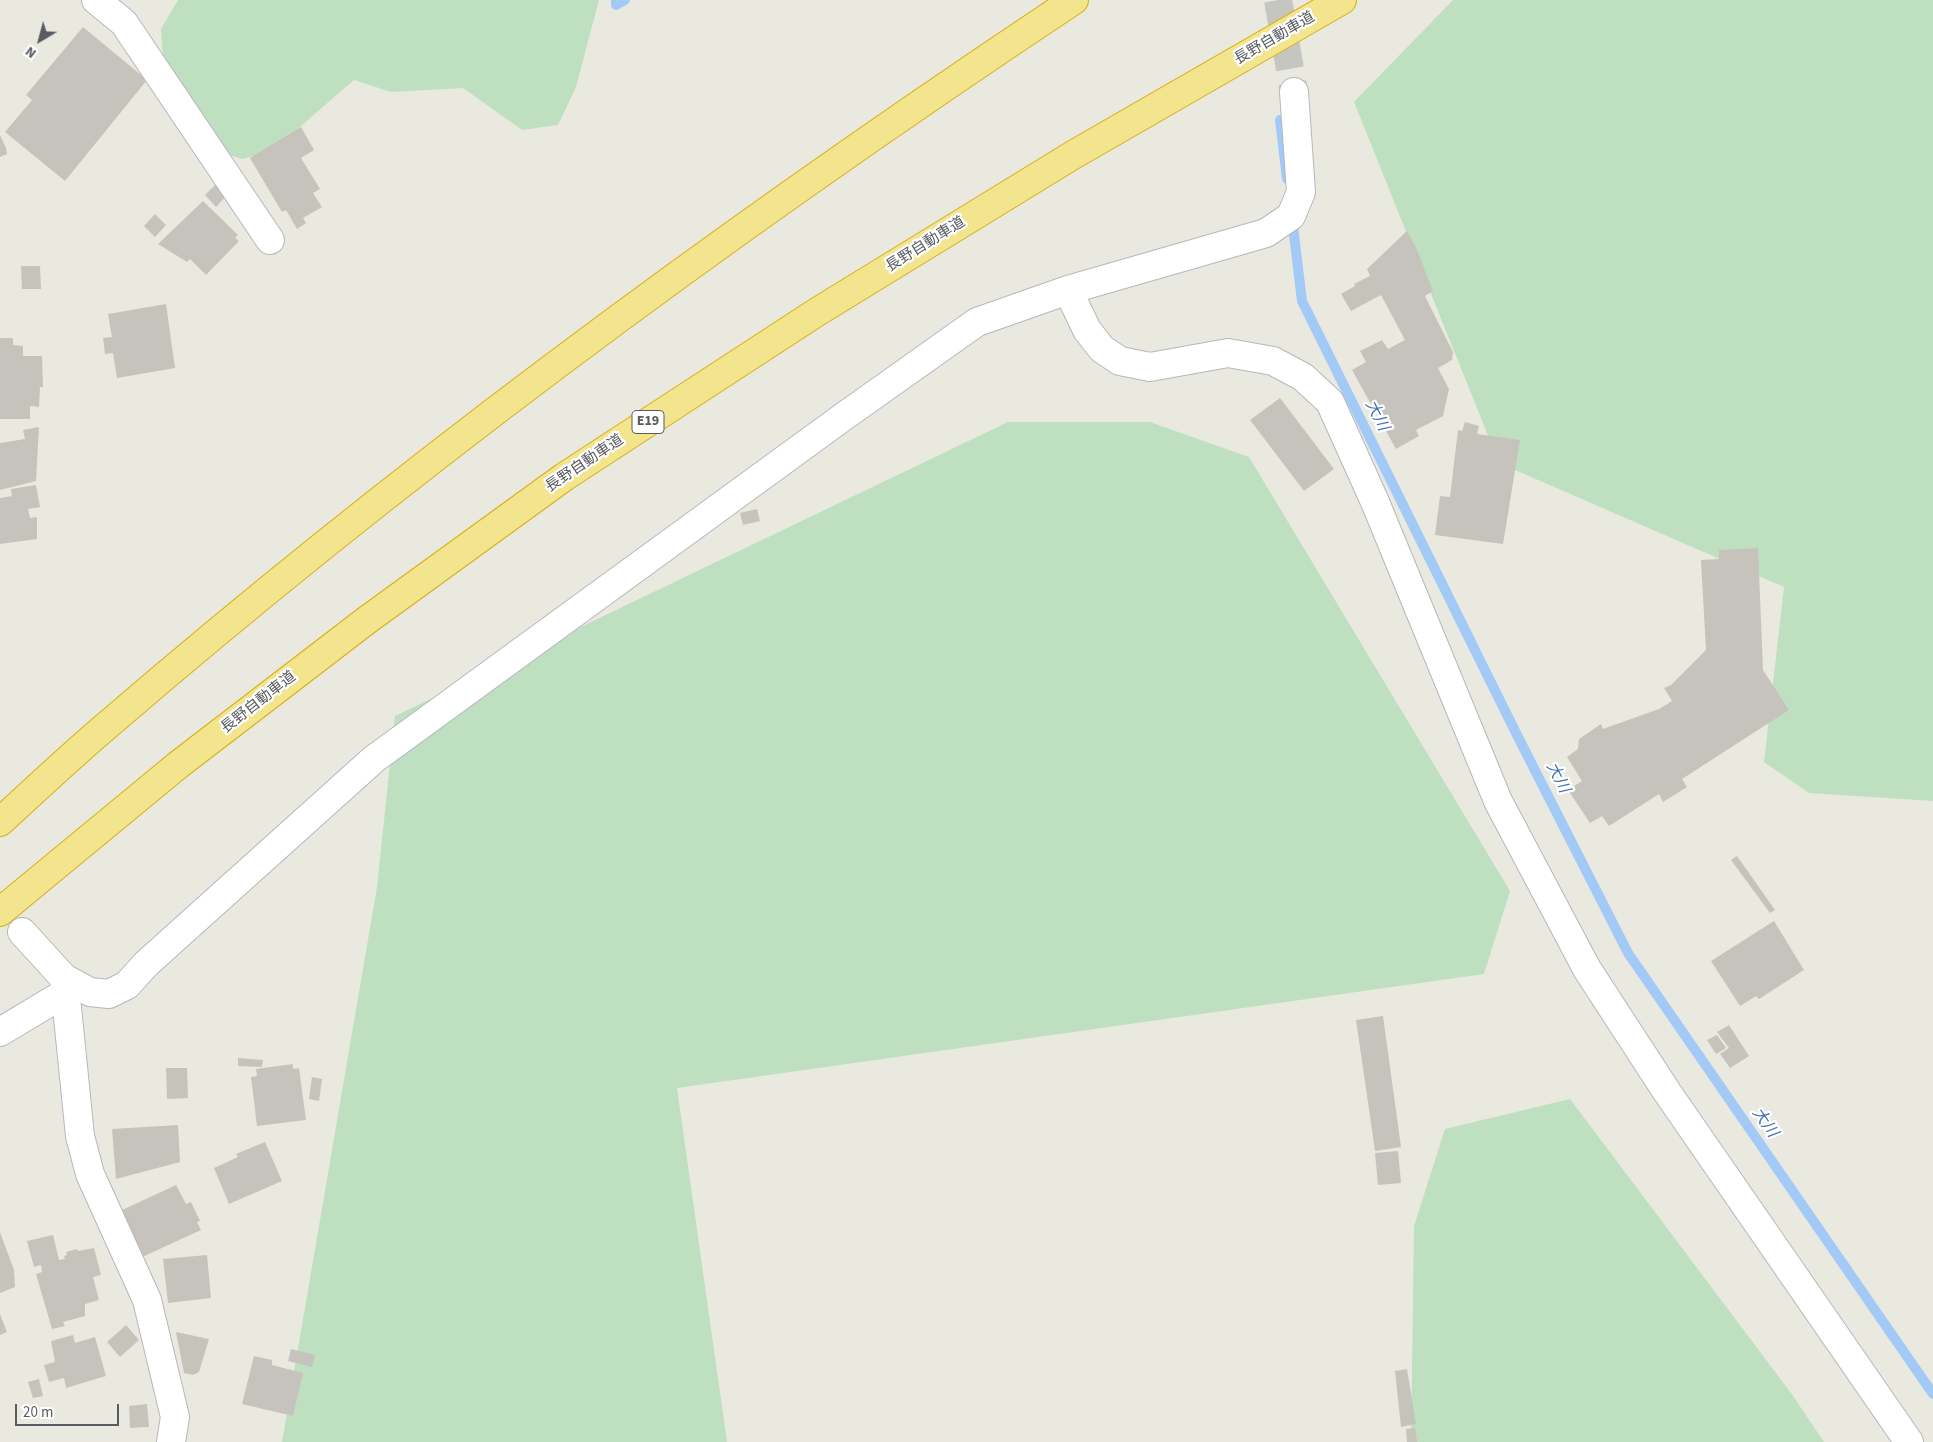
<!DOCTYPE html>
<html>
<head>
<meta charset="utf-8">
<style>
  body { margin:0 }
  #map { position:relative; width:1933px; height:1442px; overflow:hidden; background:#eae9e0; font-family:"Source Sans 3",sans-serif }
  canvas { display:block }
  .north { position:absolute; left:15px; top:15px; width:50px; height:50px; -webkit-text-stroke:4px #fff; paint-order:stroke; rotate:217deg; font-size:14px; font-weight:700; line-height:20px; text-align:center; color:#595b60 }
  .north::after { content:''; display:block; margin:auto; width:18px; height:22px; background:#595b60; clip-path:polygon(50% 0,100% 100%,50% 72%,0 100%) }
  .scale { position:absolute; left:15px; top:1404px; width:104px; height:22px; box-sizing:border-box; border:2px solid #595b60; border-top:0; padding-left:6px; font-size:15px; line-height:18px; white-space:nowrap; color:#595b60; -webkit-text-stroke:4px #fff; paint-order:stroke }
</style>
</head>
<body>
<div id="map">
<canvas width="1933" height="1442"></canvas>
<div class="north">N</div>
<div class="scale">20 m</div>
</div>
<script>
const c = document.querySelector('canvas').getContext('2d');
c.lineJoin = 'round';
function fill(path, color) { c.fillStyle = color; c.fill(path, 'evenodd'); }
function stroke(path, color, width, dash) { c.strokeStyle = color; c.lineWidth = width; c.lineCap = dash ? 'butt' : 'round'; c.setLineDash(dash || []); c.stroke(path); }
function label(font, color, halo, rows, align = 'center') {
  c.font = font + ' "Source Sans 3","Noto Sans JP",sans-serif'; c.lineWidth = 4.5; c.setLineDash([]); c.textBaseline = 'middle'; c.strokeStyle = halo; c.fillStyle = color; for (const [text, x, y, turn = 0] of rows) {
    c.save(); c.translate(x, y); c.rotate((+turn || 0) * Math.PI / 180); c.textAlign = isNaN(turn) ? turn : align; if (halo) c.strokeText(text, 0, 0); c.fillText(text, 0, 0); c.restore();
  }
}
fill(new Path2D(`
  M178,0h421l-23,87 -18,38 -36,5 -59,-42 -72,4 -37,-12 -82,71 -30,8 -31,-10 -47,-79 -3,-41z
  M1453,0h480v801l-124,-8 -45,-31 20,-175 -285,-124 -145,-361z
  M1008,422h142l99,35 261,434 -26,83 -807,114 50,354h-445l95,-555 18,-171z
  M1570,1099l221,294 33,49h-413l3,-216 31,-97z`), '#bee0c1');
stroke(new Path2D(`
  M616,0v5l9,-5
  M1280,120l7,59
  M1292,218l10,83 215,434 111,218 305,441`), '#a3c9f7', 10);
fill(new Path2D(`
  M83,27l64,53 -82,101 -60,-49 27,-32 -6,-5z
  M301,127l13,23 -13,8 19,31 -7,4 9,14 -19,11 3,5 -9,6 -11,-19 -4,2 -32,-54z
  M0,135l6,13 1,6 -7,3z
  M221,179l11,11 -16,17 -11,-12z
  M203,201l35,34 -3,3 4,3 -33,34 -16,-16 -3,3 -29,-18z
  M155,214l11,11 -11,12 -11,-11z
  M1407,231l10,19 16,41 -8,5 28,56 -1,8 -14,8 11,21 -6,27 -27,14 3,6 -23,13 -44,-79 14,-8 -6,-11 22,-11 6,9 17,-9 -24,-45 -30,16 -10,-17 14,-8 5,9 -6,-11 16,-8 -3,-7z
  M21,266h19l1,23h-19z
  M166,304l9,64 -58,10 -4,-25 -8,1 -2,-16 9,-1 -4,-23z
  M0,338h13v7l10,1v10h19l1,31h-3l-1,20 -9,-1v13h-30z
  M1280,398l54,71 -30,22 -54,-71z
  M1465,422l14,4 -2,8 43,6 -17,104 -68,-9 5,-39 10,1 8,-67 4,1z
  M39,427l-3,54 -36,9v-47l25,-4 -2,-9z
  M36,485l4,22 -12,2 2,9 7,-1v22l-37,5v-46l12,-2 -1,-7z
  M757,509l3,12 -17,4 -3,-12z
  M1758,548l5,122 26,40 -107,69 5,8 -24,15 -4,-8 -50,32 -7,-10 -12,7 -22,-33 14,-9 -15,-24 11,-8 1,-10 22,-15 2,5 56,-20 13,-8 -8,-13 7,-3 35,-35 -5,-90 18,-1v-9z
  M1737,856l38,54 -5,3 -39,-53z
  M1774,921l30,49 -45,29 -3,-3 -16,10 -29,-45z
  M1383,1016l18,131 -26,4 -19,-131z
  M1729,1025l20,31 -19,12 -10,-14 9,-6 -12,-16z
  M1717,1035l9,13 -10,6 -9,-14z
  M238,1058l25,2 -1,7 -24,-1z
  M293,1064v5l6,-1 7,52 -49,6 -6,-49 6,-1 -1,-7z
  M166,1068h21l1,30 -21,1z
  M312,1077l10,2 -3,22 -10,-2z
  M178,1125l2,37 -64,17 -4,-50z
  M265,1142l17,39 -53,23 -15,-36 24,-11 -2,-3z
  M1398,1151l3,32 -23,2 -3,-32z
  M176,1185l10,19 5,-2 9,19 -3,1 4,8 -61,28 -22,-46z
  M0,1232l14,38 1,17 -15,6z
  M53,1235l6,25 6,-1 -1,-3 3,-1 -1,-3 11,-3 1,2 16,-3 7,27 -8,2 6,23 -14,4v12l-22,6 2,4 -13,3 -16,-55 6,-2 -1,-7 -7,2 -7,-26z
  M207,1255l4,43 -43,5 -5,-44z
  M0,1314l7,18 -7,3z
  M126,1325l13,15 -19,17 -13,-15z
  M176,1332l33,7 -10,33 -6,3 -9,-2z
  M73,1335l2,8 20,-6 11,39 -40,12 -2,-10 -15,4 -5,-17 11,-3 -4,-21z
  M291,1349l24,6 -3,12 -24,-6z
  M254,1356l18,4v5l31,8 -10,43 -51,-12z
  M1407,1369l9,55 -15,3 -6,-56z
  M39,1379l4,17 -10,2 -5,-16z
  M147,1404l2,23 -19,1 -1,-22z
  M1415,1428l2,14h-10l-1,-13z`), '#c6c3bd');
stroke(new Path2D(`
  M1278,0l16,92`), '#c6c6c0', 28, [28, 14]);
const minor = new Path2D(`
  M96,0l28,23 146,217
  M1068,290l19,40 15,19 18,12 30,6 78,-14 45,8 30,16 27,25 45,100 123,299 89,168 80,123 242,350
  M22,932l42,46 26,14 19,2 18,-9 19,-21 228,-205 469,-342 134,-95 91,-32 198,-57 25,-17 10,-24 -7,-100
  M64,978l16,158 10,38 57,126 28,117 -4,25
  M0,1032l65,-39`);
const highway = new Path2D(`
  M0,822c37,-34 73,-68 111,-100 304,-262 629,-500 963,-722
  M0,912l178,-147 189,-145 197,-143 253,-165 256,-157 269,-155`);
stroke(minor, '#b5b7bc', 30);
stroke(highway, '#d7af13', 30);
stroke(minor, '#fff', 28);
stroke(highway, '#f3e48e', 28);
for (const [x, y, w] of [
  [648,422,32]
]) { const box = new Path2D(); box.roundRect(x - w / 2, y - 11.5, w, 23, 4); c.fillStyle = '#fff'; c.fill(box); stroke(box, '#595b60', 1); }
label('bold 14px', '#595b60', null, [
  ["E19",648,422]
]);
label('15px', '#595b60', '#fff', [
  ["長野自動車道",1275,39,-30],
  ["長野自動車道",926,245,-32],
  ["長野自動車道",585,464,-34],
  ["長野自動車道",259,703,-38]
]);
label('italic 16px', '#4973b7', '#fff', [
  ["大川",1376,416,63],
  ["大川",1557,778,63],
  ["大川",1764,1123,55]
]);
</script>
</body>
</html>
